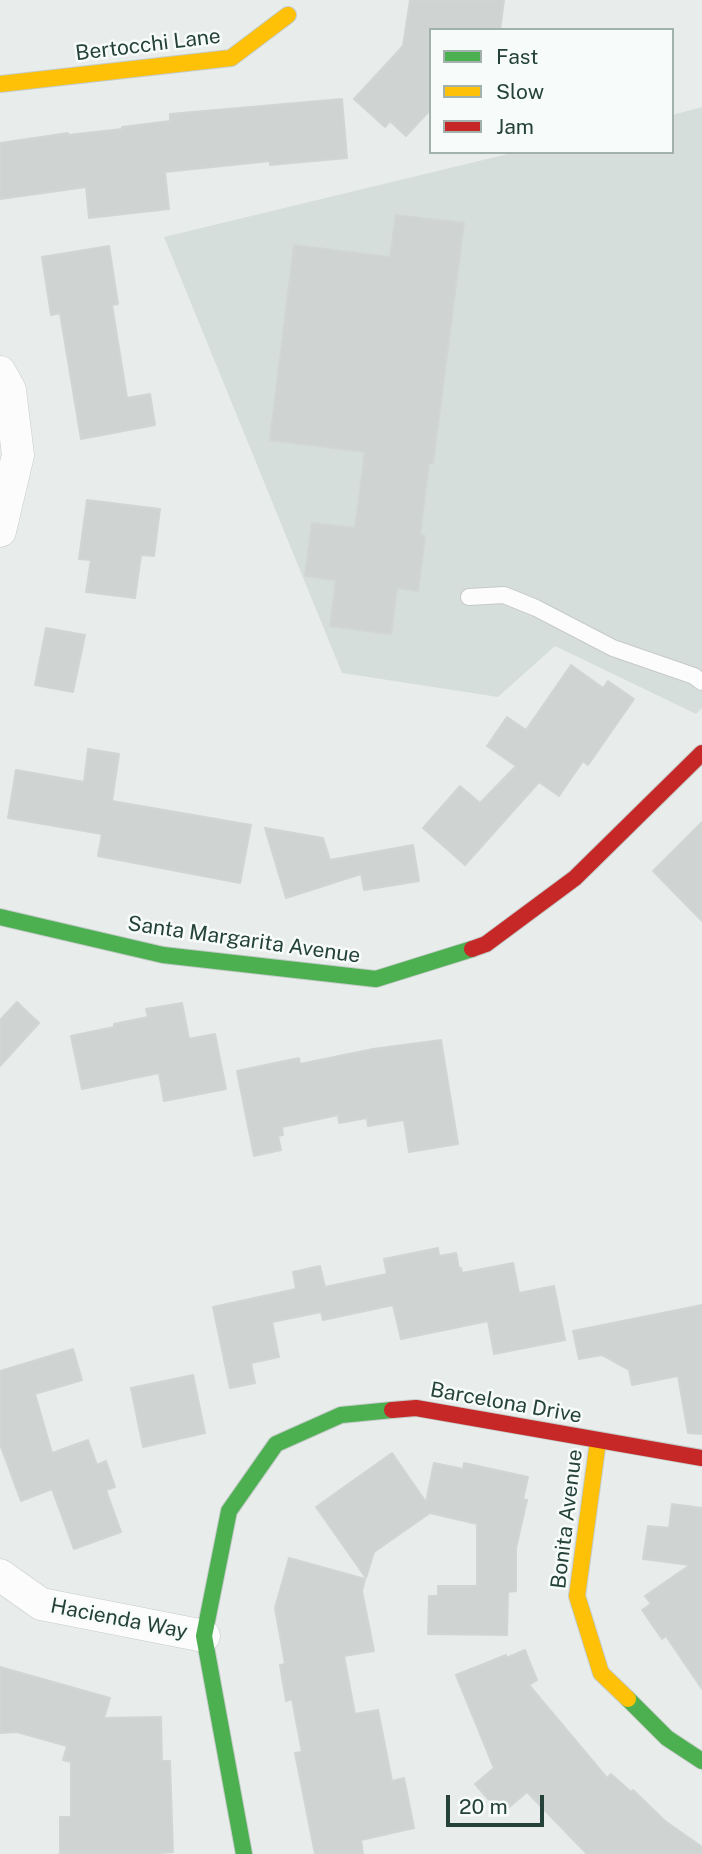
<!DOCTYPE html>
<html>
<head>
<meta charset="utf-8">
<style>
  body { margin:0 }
  #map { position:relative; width:702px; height:1854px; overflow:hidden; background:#e8edeb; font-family:"Public Sans",sans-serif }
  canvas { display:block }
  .legend { position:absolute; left:429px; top:28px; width:245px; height:126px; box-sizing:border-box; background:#f7fbf9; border:2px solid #a3b1ad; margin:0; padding:9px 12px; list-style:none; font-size:21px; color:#24423a }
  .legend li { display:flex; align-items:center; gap:14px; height:35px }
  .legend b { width:35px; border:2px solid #a3b1ad }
  .scale { position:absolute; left:446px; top:1795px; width:98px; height:32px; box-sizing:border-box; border:4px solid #24423a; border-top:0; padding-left:9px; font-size:21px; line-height:24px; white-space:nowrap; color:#24423a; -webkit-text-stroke:5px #f7fbf9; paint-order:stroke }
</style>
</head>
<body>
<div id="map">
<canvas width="702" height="1854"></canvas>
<ul class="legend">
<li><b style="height:9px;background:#4caf50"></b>Fast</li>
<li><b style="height:9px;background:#ffc107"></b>Slow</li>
<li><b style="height:9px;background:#c62828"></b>Jam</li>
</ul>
<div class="scale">20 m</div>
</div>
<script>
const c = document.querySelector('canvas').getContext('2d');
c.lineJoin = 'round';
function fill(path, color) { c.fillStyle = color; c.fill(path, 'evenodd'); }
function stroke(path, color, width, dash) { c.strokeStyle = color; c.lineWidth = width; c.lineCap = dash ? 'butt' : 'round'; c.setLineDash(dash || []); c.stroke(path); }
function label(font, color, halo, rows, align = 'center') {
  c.font = font + ' "Public Sans",sans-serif'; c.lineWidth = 5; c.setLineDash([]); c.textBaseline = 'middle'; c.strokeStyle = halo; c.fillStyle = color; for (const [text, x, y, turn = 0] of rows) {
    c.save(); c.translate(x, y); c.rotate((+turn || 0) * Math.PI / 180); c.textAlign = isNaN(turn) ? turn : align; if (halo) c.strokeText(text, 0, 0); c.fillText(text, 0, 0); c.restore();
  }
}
fill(new Path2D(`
  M702,107v601l-6,6 -141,-68 -57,51 -156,-24 -178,-436 352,-85h156v-37z`), '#d6dedb');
const building = new Path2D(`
  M410,0h94l-4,30h-69v79l-25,27 -16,-15 -5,6 -31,-28 49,-53z
  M342,99l5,59 -77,7v-4l-105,11 4,37 -80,9 -3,-31 -86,12v-56l68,-10v2l54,-6v-2l48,-6v-7z
  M396,215l68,8 -31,240h-4l-9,72 5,1 -7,55 -21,-3 -6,46 -61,-8 6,-46 -31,-4 7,-53 43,5 10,-76 -95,-12 24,-195 96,12z
  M109,246l9,58 -6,1 15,93 23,-4 5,31 -74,14 -21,-126 -9,2 -9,-58z
  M87,500l73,9 -6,47 -13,-1 -6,43 -49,-6 5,-32 -12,-1z
  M46,628l39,7 -12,57 -38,-7z
  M571,665l32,23 5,-7 26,18 -46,66 -5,-4 -24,35 -20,-14 -74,83 -42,-37 37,-42 20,17 36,-37 -29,-20 20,-29 19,13z
  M88,749l31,5 -7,47 139,24 -11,58 -142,-27 4,-22 -94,-16 8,-48 68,12z
  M702,822v99l-49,-50z
  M265,828l58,10 7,22 83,-15 6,36 -55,9 -3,-16 -75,24z
  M17,1002l22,21 -39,43v-46z
  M182,1003l7,36 26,-5 11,55 -62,12 -5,-28 -77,16 -11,-53 43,-9v-3l34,-7 -2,-8z
  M441,1040l17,104 -49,8 -5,-32 -36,6 -1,-8 -28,5 -1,-8 -56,12 1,8 -5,1 3,14 -27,6 -17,-85 62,-13 1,6 73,-15z
  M438,1248l1,8 17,-3 3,16 2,-1 1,5 51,-10 6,30 35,-7 11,54 -71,14 -6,-33 -87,18 -8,-34 -70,15 -2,-8 -49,10 7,35 -28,6 4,20 -25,5 -17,-81 83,-18 -3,-17 27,-6 5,21 62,-13 -3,-15z
  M702,1305v129l-14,-1 -10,-57 -46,9 -3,-15 -27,-15 -23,4 -6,-28z
  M73,1349l9,31 -47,14 17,59 36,-13 9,25 9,-4 9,26 -9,3 15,42 -47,17 -22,-60 -31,12 -21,-57v-73z
  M193,1375l12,58 -62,14 -12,-59z
  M392,1453l34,49 8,-39 29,6 1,-6 64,14 -5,22 4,1 -11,48v43l-8,1 -1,43 -79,-1 1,-38h9v-10h39v-62l-47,-11 -56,39 -8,26 -50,-71z
  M672,1504l30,4v181l-36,-53 -4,3 -20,-29 9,-6 -6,-8 45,-31 -47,-6 5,-33 21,2z
  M289,1558l76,21 -3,12 12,60 -30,5 11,58 23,-4 14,71 12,-3 10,50 -53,12 2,14h-48l-20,-101 7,-1 -10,-53 -6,2 -6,-36 5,-1 -10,-56z
  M525,1650l12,30 -8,5 78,93 4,-4 20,18 2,-2 32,31 37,26v7h-115l-60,-62 -26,22 -26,-30 19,-16 -38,-93 50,-20v3z
  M0,1667l110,31 -6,20 57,-1 1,44h8l3,91 -27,2h-86v-37h11v-55l-8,-2 4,-14 -50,-14 -17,1z`);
fill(building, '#cfd4d2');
stroke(building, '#d1d6d4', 2);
const lane = new Path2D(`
  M469,597l35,-2 32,13 77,40 81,28 8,6`);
const street = new Path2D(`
  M0,372l10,18 8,65 -18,76
  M0,1575l41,29 163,32`);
const fast = new Path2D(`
  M0,917l163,38 213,24 96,-30
  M628,1699l39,39 35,23
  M244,1854l-40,-218 25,-125 47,-67 65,-29 51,-5`);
const slow = new Path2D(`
  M0,84l231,-26 57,-43
  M598,1441l-21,155 24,77 27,26`);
const jam = new Path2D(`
  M472,949l14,-5 89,-66 127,-125
  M392,1410l24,-2 286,50`);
stroke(lane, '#c5cac8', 18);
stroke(street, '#c5cac8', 33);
stroke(fast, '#c3cbc8', 18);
stroke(slow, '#c3cbc8', 18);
stroke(jam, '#c3cbc8', 18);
stroke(lane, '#fcfcfc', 16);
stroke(street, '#fcfcfc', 32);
stroke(fast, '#4caf50', 16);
stroke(slow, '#ffc107', 16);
stroke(jam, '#c62828', 16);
label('21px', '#24423a', '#f7fbf9', [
  ["Bertocchi Lane",148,45,-7],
  ["Santa Margarita Avenue",244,940,8],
  ["Barcelona Drive",506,1403,10],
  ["Bonita Avenue",567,1519,-83],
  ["Hacienda Way",119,1619,11]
]);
</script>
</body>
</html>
